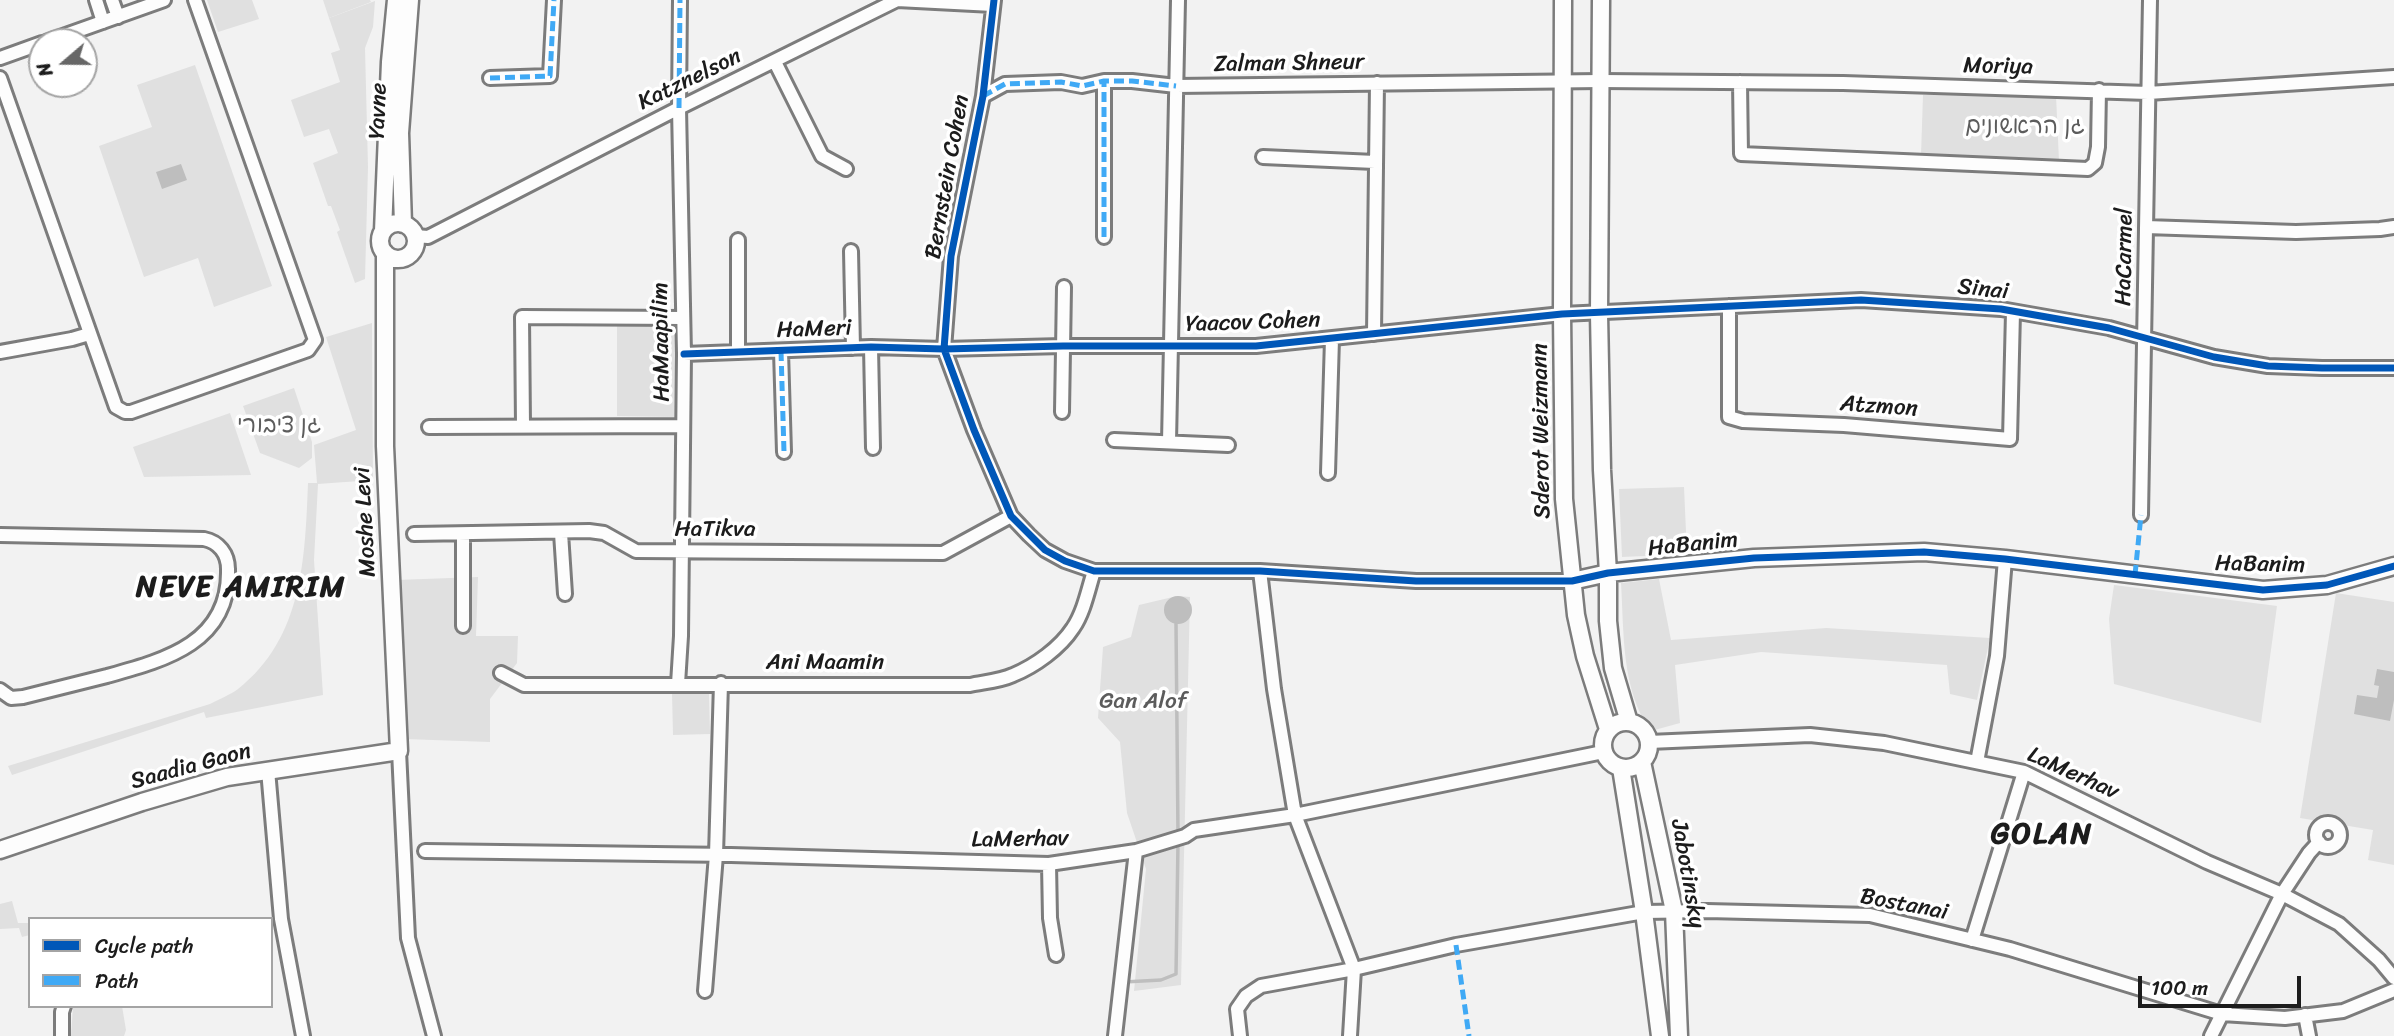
<!DOCTYPE html>
<html>
<head>
<meta charset="utf-8">
<style>
  body { margin:0 }
  #map { position:relative; width:2394px; height:1036px; overflow:hidden; background:#f2f2f2; font-family:Sriracha,sans-serif }
  canvas { display:block }
  .legend { position:absolute; left:28px; top:917px; width:245px; height:91px; box-sizing:border-box; background:#fff; border:2px solid #a4a4a4; margin:0; padding:9px 12px; list-style:none; font-size:21px; color:#1c1c1c }
  .legend li { display:flex; align-items:center; gap:14px; height:35px }
  .legend b { width:35px; border:2px solid #a4a4a4 }
  .north { position:absolute; left:28px; top:28px; width:70px; height:70px; box-sizing:border-box; background:#fff; border:2px solid #a4a4a4; border-radius:50%; rotate:250deg; font-size:19px; font-weight:700; line-height:28px; text-align:center; color:#1c1c1c }
  .north::after { content:''; display:block; margin:auto; width:24px; height:32px; background:#676767; clip-path:polygon(50% 0,100% 100%,50% 72%,0 100%) }
  .scale { position:absolute; left:2138px; top:976px; width:163px; height:32px; box-sizing:border-box; border:4px solid #1c1c1c; border-top:0; padding-left:9px; font-size:21px; line-height:24px; white-space:nowrap; color:#1c1c1c; -webkit-text-stroke:5px #fff; paint-order:stroke }
</style>
</head>
<body>
<div id="map">
<canvas width="2394" height="1036"></canvas>
<ul class="legend">
<li><b style="height:9px;background:#0057b8"></b>Cycle path</li>
<li><b style="height:9px;background:#3fa9f5"></b>Path</li>
</ul>
<div class="north">N</div>
<div class="scale">100 m</div>
</div>
<script>
const c = document.querySelector('canvas').getContext('2d');
c.lineJoin = 'round';
function fill(path, color) { c.fillStyle = color; c.fill(path, 'evenodd'); }
function stroke(path, color, width, dash) { c.strokeStyle = color; c.lineWidth = width; c.lineCap = dash ? 'butt' : 'round'; c.setLineDash(dash || []); c.stroke(path); }
function label(font, color, halo, rows, align = 'center') {
  c.font = font + ' Sriracha,"Playpen Sans Hebrew",sans-serif'; c.lineWidth = 7; c.setLineDash([]); c.textBaseline = 'middle'; c.strokeStyle = halo; c.fillStyle = color; for (const [text, x, y, turn = 0] of rows) {
    c.save(); c.translate(x, y); c.rotate((+turn || 0) * Math.PI / 180); c.textAlign = isNaN(turn) ? turn : align; if (halo) c.strokeText(text, 0, 0); c.fillText(text, 0, 0); c.restore();
  }
}
fill(new Path2D(`
  M323,0h47l1,2 -42,16z
  M230,413l21,62 -107,2 -11,-30z
  M2114,585l163,21 -16,117 -147,-39 -5,-65z`), '#e1e1e1');
fill(new Path2D(`
  M207,0h45l7,19 -41,13z
  M375,1l-2,26 -8,21 3,119 -3,112 -10,4 -18,-51 3,-2 -9,-24h-3l-15,-43 25,-10 -9,-24 -25,8 -13,-37 49,-18 -9,-29 9,-3 -11,-32z
  M195,65l77,221 -58,21 -16,-49 -54,19 -45,-131 53,-19 -15,-42z
  M1923,95h133l3,66 -138,-6z
  M372,323l1,157 -55,4 -4,76 9,135 -117,23 -2,-6 -192,63 -4,-9 202,-62c9,-5 20,-9 28,-15 65,-51 67,-131 70,-206h9l-3,-38 42,-15 -30,-93z
  M617,324l60,1 -1,92 -59,-1z
  M294,388l18,54v16l-13,10 -39,-15 -17,-47z
  M1684,487l3,67 -65,3 -3,-68z
  M478,577l-2,59h42l-1,27 -27,36v43l-86,-3 -8,-159z
  M1659,579l12,61 155,-12 164,10 -13,62 -27,-6 -3,-29 -186,-13 -86,13 5,58 -29,8c-30,-40 -27,-100 -30,-148z
  M2336,593l58,9v263l-26,-5 5,-30 -73,-12z
  M1177,596l13,1 -9,388 -47,6 12,-122 -19,-56 -7,-71 -22,-24 5,-71 28,-10 8,-32z
  M672,693h37l1,41 -37,1z
  M12,901l6,22h12v12l-8,2 -3,-9 -19,1v-25z
  M73,1006h49l4,24 -2,6h-53z`), '#e0e0e0');
fill(new Path2D(`
  M181,164l6,16 -25,9 -6,-17z
  M1164 610a14 14 0 1 1 28 0a14 14 0 1 1-28 0Z
  M2377,669l17,3v28l-4,21 -36,-7 3,-19 20,3 2,-12 -5,-1z`), '#bebebe');
stroke(new Path2D(`
  M1176,624l2,211
  M1124,982l37,-2 15,-6 2,-131`), '#bebebe', 3.5);
const minor = new Path2D(`
  M96,0l7,22
  M112,0l6,17
  M994,0l-11,96 -32,160 -7,93 30,81 37,86 18,19 16,15 20,11 29,10h166l156,10h156
  M46,42l118,-42
  M0,58l42,-15
  M775,62l47,94 24,13
  M0,78l116,329 9,5h6l177,-62 7,-10 -120,-340
  M490,78l60,-2 4,-76
  M1740,82l1,72 347,15 7,-6 3,-16 1,-57
  M983,96l22,-12 56,-2 21,4 22,-5h28l44,5 425,-5 242,2 305,10 246,-16
  M1263,157l112,5
  M2146,227l150,5 84,-3 14,-2
  M415,236l13,1 251,-129 218,-108 96,5
  M1104,237v-156
  M851,251l2,97
  M1729,306v111l14,4 101,4 166,14 3,-127
  M1374,334l3,-251
  M871,347l2,101
  M781,351l3,101
  M0,352l72,-13 17,-5
  M738,352v-112
  M684,354l187,-7 73,2 119,-3h193l306,-32 299,-14 140,9 108,19 105,29 54,9 54,2h72
  M1062,412l2,-125
  M523,426l-1,-109 161,1
  M429,427l254,-1
  M1114,440l114,5
  M1169,442l9,-442
  M1328,473l4,-134
  M2141,515l9,-515
  M561,533l4,61
  M414,534l175,-3 15,2 32,18 307,2 68,-37
  M463,534v92
  M0,535l204,4c15,3 24,15 24,30 2,74 -63,91 -121,107 -28,7 -56,14 -84,21l-12,1 -11,-8
  M1260,571l14,118 21,126 59,154 -4,67
  M501,673l23,12h446c14,-3 30,-4 43,-10 22,-9 47,-27 60,-47 11,-16 15,-38 21,-57
  M678,684l3,-48 3,-282 -5,-246 1,-108
  M1649,742l161,-7 74,8 140,29 183,90 75,32 57,30 40,36 15,18
  M399,751l9,187 26,98
  M1977,762l20,-106 8,-97
  M268,770l13,149 22,117
  M2316 835a12 12 0 1 1 24 0a12 12 0 1 1-24 0Z
  M425,851l306,4 318,9 87,-13 49,-15 9,-6 101,-15 308,-63
  M1049,864l1,54 6,37
  M1972,940l52,-168
  M705,991l11,-136 5,-172
  M2305,1015l4,21
  M62,1036v-24l2,-6
  M1115,1036l21,-185
  M1240,1036l-3,-27 9,-13 15,-10 93,-17 102,-24 188,-33 63,-1 163,4 140,34 212,65 63,4 58,-7 51,-21
  M2211,1036l71,-142 27,-41 10,-11`);
const tertiary = new Path2D(`
  M1563,0l-1,314 2,185 12,116 9,41 23,73
  M1601,0l-2,314 3,156 6,103v48l5,47 16,54
  M380 241a18 18 0 1 1 36 0a18 18 0 1 1-36 0Z
  M403,224l-3,-91 10,-133
  M383,231l7,-169 6,-62
  M1572,581l36,-8 146,-15 170,-6 81,7 258,31 64,-5 67,-19
  M1603 745a23 23 0 1 1 46 0a23 23 0 1 1-46 0Z
  M1642,762l32,149 5,125
  M1621,768l23,144 16,124
  M0,850l142,-48 85,-25 172,-26 -14,-305v-193`);
stroke(minor, '#7c7c7c', 18);
stroke(tertiary, '#7c7c7c', 21);
stroke(minor, '#fdfdfd', 12);
stroke(tertiary, '#fdfdfd', 16);
stroke(new Path2D(`
  M490,78l60,-2 4,-76
  M983,96l22,-12 56,-2 21,4 22,-5h28l44,5
  M679,108l1,-108
  M1104,237v-156
  M781,351l3,101
  M2135,575l6,-60
  M1456,945l13,91`), '#3fa9f5', 5, [10, 5]);
stroke(new Path2D(`
  M994,0l-11,96 -32,160 -7,93 30,81 37,86 34,34 20,11 29,10h166l156,10h156l36,-8 146,-15 170,-6 81,7 258,31 64,-5 67,-19
  M684,354l187,-7 73,2 119,-3h193l306,-32 299,-14 140,9 108,19 105,29 54,9 54,2h72`), '#0057b8', 7);
label('23px', '#1c1c1c', '#fff', [
  ["Zalman Shneur",1289,64,-1],
  ["Moriya",1998,67,1],
  ["Katznelson",690,80,-26],
  ["Yavne",379,111,-88],
  ["Bernstein Cohen",948,177,-80],
  ["HaCarmel",2125,257,-89],
  ["Sinai",1983,290,6],
  ["Yaacov Cohen",1253,323,-2],
  ["HaMeri",814,330,-2],
  ["HaMaapilim",662,342,-91],
  ["Atzmon",1879,407,4],
  ["Sderot Weizmann",1542,431,-91],
  ["Moshe Levi",366,522,-93],
  ["HaTikva",715,530],
  ["HaBanim",1693,545,-6],
  ["HaBanim",2260,565,1],
  ["Ani Maamin",825,663],
  ["Saadia Gaon",191,767,-15],
  ["LaMerhav",2073,774,24],
  ["LaMerhav",1020,840,-1],
  ["Jabotinsky",1687,874,80],
  ["Bostanai",1904,905,11]
]);
label('23px', '#5c5c5c', '#fff', [
  ["גן הראשונים",2025,127],
  ["גן ציבורי",279,426],
  ["Gan Alof",1143,702]
]);
c.letterSpacing = '2px';
label('bold 30px', '#1c1c1c', '#fff', [
  ["NEVE AMIRIM",241,588],
  ["GOLAN",2042,835]
]);
c.letterSpacing = '0px';
</script>
</body>
</html>
